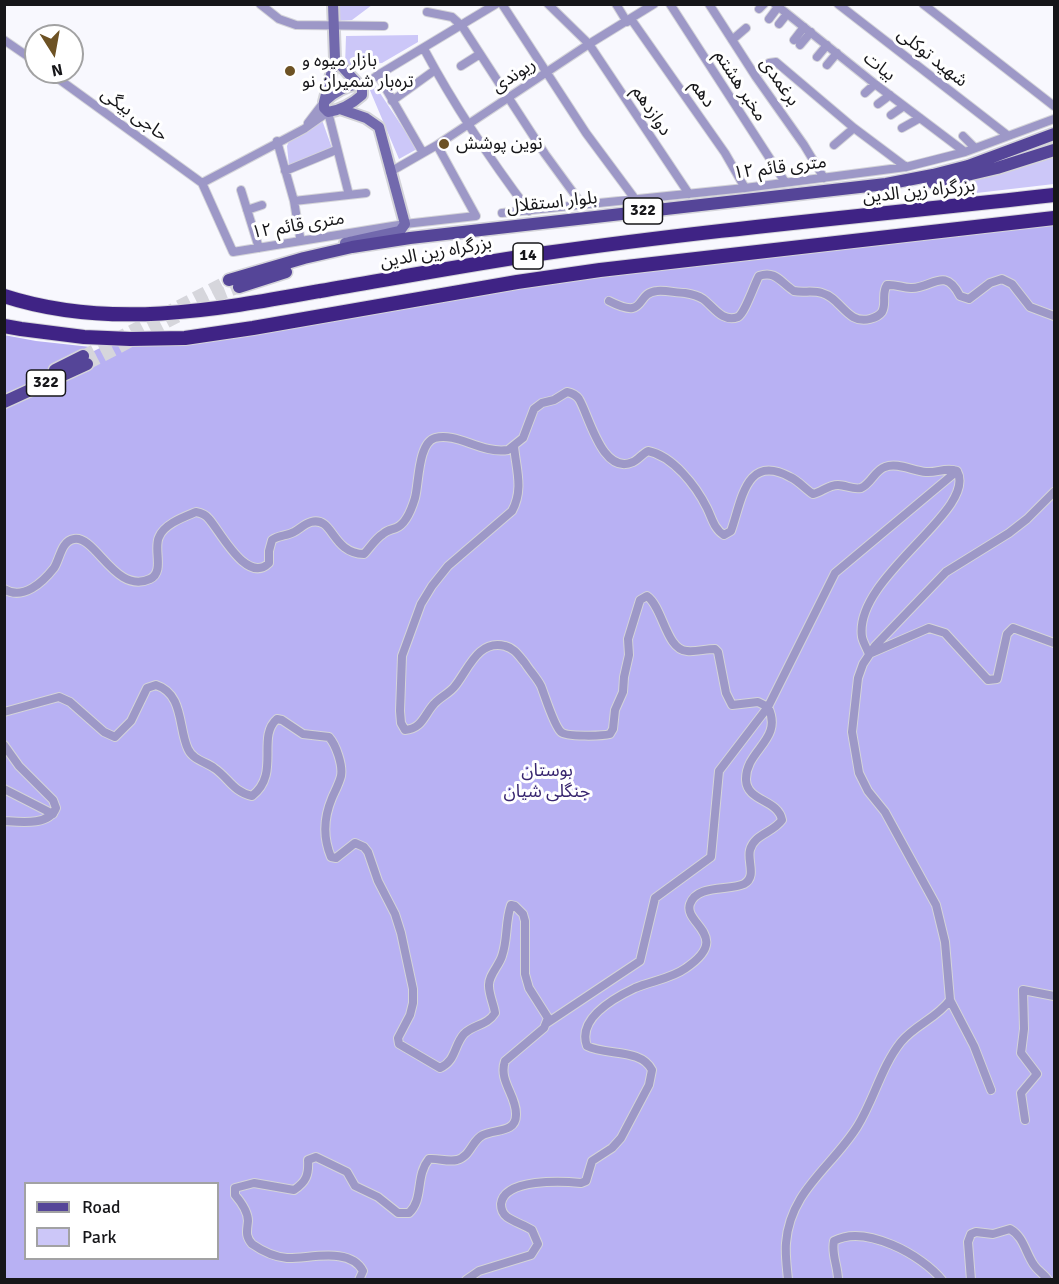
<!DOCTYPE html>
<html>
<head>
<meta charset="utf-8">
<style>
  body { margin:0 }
  #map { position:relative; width:1059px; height:1284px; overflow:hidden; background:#f8f8fe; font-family:Signika,sans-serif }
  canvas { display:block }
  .frame { position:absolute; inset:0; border:6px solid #161619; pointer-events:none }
  .legend { position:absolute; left:24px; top:1182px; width:195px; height:78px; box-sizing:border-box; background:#fff; border:2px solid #a2a2a3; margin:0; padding:8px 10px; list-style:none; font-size:18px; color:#161619 }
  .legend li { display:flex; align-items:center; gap:12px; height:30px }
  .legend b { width:30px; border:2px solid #a2a2a3 }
  .north { position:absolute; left:24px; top:24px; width:60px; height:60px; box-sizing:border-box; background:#fff; border:2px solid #a2a2a3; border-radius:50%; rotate:169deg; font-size:16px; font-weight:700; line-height:24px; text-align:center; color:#161619 }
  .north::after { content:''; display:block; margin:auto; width:21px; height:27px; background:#6d5224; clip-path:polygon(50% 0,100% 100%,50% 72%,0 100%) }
</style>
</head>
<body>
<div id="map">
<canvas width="1059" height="1284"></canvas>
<div class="frame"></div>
<ul class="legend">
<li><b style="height:8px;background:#554598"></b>Road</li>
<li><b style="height:16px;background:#ccc7f8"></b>Park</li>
</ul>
<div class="north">N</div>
</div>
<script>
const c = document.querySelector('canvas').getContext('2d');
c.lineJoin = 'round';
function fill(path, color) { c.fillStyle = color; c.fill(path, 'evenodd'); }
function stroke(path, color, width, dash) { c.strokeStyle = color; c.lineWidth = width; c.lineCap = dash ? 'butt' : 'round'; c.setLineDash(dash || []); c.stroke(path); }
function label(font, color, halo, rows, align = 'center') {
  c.font = font + ' Signika,"Noto Sans Arabic",sans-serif'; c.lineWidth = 6; c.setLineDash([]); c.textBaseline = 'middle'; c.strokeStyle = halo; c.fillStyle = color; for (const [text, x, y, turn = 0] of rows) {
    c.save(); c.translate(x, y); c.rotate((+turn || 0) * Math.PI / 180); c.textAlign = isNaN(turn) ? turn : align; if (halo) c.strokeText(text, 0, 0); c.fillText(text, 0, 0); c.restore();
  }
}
fill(new Path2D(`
  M339,5h33l-20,15 -16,1z
  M418,35v7l-36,21 -37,3 1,-30z
  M374,84l43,65 -18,10 -30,-71z
  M322,120l10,28 -43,18 -2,-20 2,-5z
  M1054,154v30l-112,13 1,-8 7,-5z`), '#ccc7f8');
fill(new Path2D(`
  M1054,215v1064h-1049l-1,-944 32,6 55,6 -8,3 1,6 36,-18 52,-2 425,-66zM26,1184h192v74h-192z`), '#b8b1f3');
stroke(new Path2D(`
  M83,356l146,-76
  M87,364l132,-69 20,-8`), '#d6d6dc', 12, [12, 6]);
const street = new Path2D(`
  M260,4l19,15 17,6 88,1
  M502,4l84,129 49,66
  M548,4l41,40 100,150
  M616,4l11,18
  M670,4l115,178
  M709,4l47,73 48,68 20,33
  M775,4l100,80 90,68
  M838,4l169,131
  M923,4l131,102
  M759,9l5,-5
  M427,12l25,5 10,9 83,128 38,52
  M631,19l94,134 20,35
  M769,19l9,-12
  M779,24l8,-10
  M4,40l32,22
  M732,40l14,-12
  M794,40l10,-13
  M800,45l11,-13
  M424,49c29,54 68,113 105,162
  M817,57l10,-12
  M827,65l10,-12
  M461,66l19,-12
  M762,71l7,-8 7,-1 78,66 52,39
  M49,72l153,111
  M378,75l45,78
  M362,87l16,-12 118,-71
  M865,93l10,-9
  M392,101l43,-31
  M878,104l12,-9
  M891,115l13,-9
  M308,123l16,-21
  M902,128l18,-10
  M963,136l12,12
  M277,141l17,60 6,36
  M834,145l20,-17
  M285,171l51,-21
  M390,172l47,-27 152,-101 65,-40
  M202,183l31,69 172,-28 71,-8 -39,-71
  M202,183l102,-54 24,-17 21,83
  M241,190l18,58
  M294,201l72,-8
  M247,210l15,-5
  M502,213l243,-25 161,-21 59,-15 89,-33
  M609,301c39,20 25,-8 48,-10 9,-1 19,2 28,2 6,1 12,2 18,6 10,7 19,24 35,18 7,-4 16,-32 21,-41 17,-6 22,7 35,15 9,2 19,-1 28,2 19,5 25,32 48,26 4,-1 9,-3 12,-7 5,-9 -1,-18 5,-27 9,-1 15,3 24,3 21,1 33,-23 49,8l9,3 21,-16 12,-4 10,5 18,23 24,9
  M4,589c19,12 39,-7 50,-21 6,-9 7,-27 20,-29 22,-4 41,56 76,40 15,-7 3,-30 9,-42 5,-13 25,-20 37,-25 6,1 10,3 13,7 11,12 38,66 60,44v-12l3,-11c7,-5 15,-4 22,-8 6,-3 10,-8 17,-10 23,-6 20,31 53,32 6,-6 11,-15 19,-20 4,-4 8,-4 13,-6 10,-4 16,-20 19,-30 4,-15 3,-55 20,-60 22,-6 46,16 73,12l15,-12 11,-29 8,-6 12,-3 13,-8c5,1 9,3 12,7 10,16 23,77 54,63 5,-2 9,-8 15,-11 25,5 48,35 59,57 5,10 7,21 17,27l7,-4c11,-31 15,-78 59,-54 9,4 15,12 23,17 9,-2 15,-9 25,-9 8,0 15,5 23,3 10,-4 14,-18 24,-21 12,-5 28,4 41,5 11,1 20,-5 31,-1 22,39 -104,106 -95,166 1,5 5,12 7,17l60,-26 16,5 43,47 9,-1 10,-45 6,-6 41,15
  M4,712l55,-15 11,5 34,30 11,5 16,-16 16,-33 9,-3c28,9 22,43 32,64 5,11 18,13 26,19 14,9 19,24 38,28 29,-22 4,-59 25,-77l5,1 21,14 26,3c7,8 14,28 12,39 -2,8 -6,15 -9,22 -8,19 -9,40 -1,59l5,1 19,-15 9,4 4,5 10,29 17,33 6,19 12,56v14l-3,12 -12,23 1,6 41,24c16,-7 14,-23 24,-34 10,-10 23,-8 31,-21 -1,-8 -6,-18 -6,-27 -1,-10 10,-20 13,-30 6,-17 3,-34 9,-51l4,1 8,8 2,7v53l4,14 19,30 -4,10 -39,33c-7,20 12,35 11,54 0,18 -21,14 -33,20 -11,5 -12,21 -26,25 -10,2 -19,-2 -28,-1 -14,17 -5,40 -20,54h-11l-20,-16 -23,-11 -8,-14 -31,-15 -8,3c1,15 -2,22 -14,30l-40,-7 -19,5v7c6,7 13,16 13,26 -1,10 -3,15 4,23 10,7 23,13 35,14 21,1 63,-12 76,13l-4,9
  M4,745l15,21 34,34 3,8c-7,18 -36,14 -52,13
  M4,789l49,25
  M950,1000l24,46 17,44
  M547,1023l93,-62 15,-63 56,-41 8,-86 49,-64 67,-134 122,-102
  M1025,1120l-4,-27 16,-19 -16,-21 3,-24 -1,-39 31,6
  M466,1280l13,-9 52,-16 7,-11 -6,-14c-8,-5 -18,-8 -25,-13 -4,-3 -6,-8 -6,-13 3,-26 62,-23 80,-21l5,-2 6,-20 20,-13 9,-10 28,-53 3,-15c-11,-22 -45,-14 -65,-24 -10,-27 27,-48 48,-58 16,-7 36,-9 51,-20 47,-32 -3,-44 4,-64 7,-20 39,-13 54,-20 13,-7 3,-23 6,-34 4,-16 23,-17 32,-30 -4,-21 -35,-18 -36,-40 -1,-30 38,-40 22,-73l-10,-5 -26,3 -6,-12 -8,-41 -3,-3c-10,0 -19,3 -28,2 -21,-1 -24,-44 -40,-55l-7,4 -12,39 1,16 -5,22 -1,15 -8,18 -2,19 -3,5c-7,2 -44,3 -49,-2 -7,-6 -16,-36 -20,-46 -4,-8 -11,-15 -16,-23 -6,-7 -11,-15 -20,-17 -27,-7 -37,24 -50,40 -5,7 -15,11 -21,18 -10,11 -12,25 -29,26l-4,-7 -1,-12 2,-55 19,-52 11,-18 16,-20 64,-55c12,-22 4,-42 2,-65
  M788,1280c-1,-12 -3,-25 -2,-37 4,-52 45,-75 71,-116 17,-27 24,-60 44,-85 14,-17 36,-24 49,-42l-5,-58 -9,-37 -51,-93 -17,-21 -9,-18 -7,-41 6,-54 5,-14 12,-18 71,-74 63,-39 18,-14 27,-27
  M838,1280c0,-14 -7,-26 -4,-39 31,-17 88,14 108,39
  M971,1280l-3,-38 3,-8 5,-2 17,2 17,-5c14,8 15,23 24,36 4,6 10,9 14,15`);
const secondary = new Path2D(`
  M335,59l23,25
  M358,84l4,3v8c-10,9 -21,15 -34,17l-4,-4v-6c9,-9 21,-16 34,-18z
  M324,102l11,-43 -2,-55
  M340,109l26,9 13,9 26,97 -5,7 -55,12`);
const primary = new Path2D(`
  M933,183l64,-15 57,-18
  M229,280l75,-22 48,-11 58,-9 476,-54 47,-9 35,-9 86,-32
  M239,287l47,-15
  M55,370l28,-14
  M4,402l83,-38`);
const highway = new Path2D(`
  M4,296c105,34 212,14 316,-5 76,-13 151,-27 226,-38 169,-24 339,-39 508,-58
  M4,326l17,3 63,8 46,2 55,-1 68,-10 264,-46 83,-12 454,-52`);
stroke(street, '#d4d4d9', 10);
stroke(secondary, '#d4d4d9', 14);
stroke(primary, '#d4d4d9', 15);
stroke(highway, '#d4d4d9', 16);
stroke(street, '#9d98c7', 8);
stroke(secondary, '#7269ad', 10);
stroke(primary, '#554598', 12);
stroke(highway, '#3f2385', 14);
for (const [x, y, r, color] of [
  [290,71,6,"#6d5224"],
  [444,144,6,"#6d5224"]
]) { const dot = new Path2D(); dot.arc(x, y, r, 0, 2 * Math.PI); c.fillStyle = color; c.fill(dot); stroke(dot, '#fff', 2); }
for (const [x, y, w] of [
  [643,211,39],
  [528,256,30],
  [46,383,39]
]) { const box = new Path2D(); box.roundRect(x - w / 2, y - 13, w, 26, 4.5); c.fillStyle = '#fff'; c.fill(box); stroke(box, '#161619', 1.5); }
label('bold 16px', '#161619', null, [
  ["322",643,211],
  ["14",528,256],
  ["322",46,383]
]);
label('18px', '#161619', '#fff', [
  ["شهید توکلی",932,58,38],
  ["بیات",879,67,38],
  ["ریوندی",514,76,-33],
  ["برغمدی",779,82,55],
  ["مخبر هشتم",740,86,57],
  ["دهم",702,94,55],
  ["دوازدهم",651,111,56],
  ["حاجی بیگی",134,115,36],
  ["۱۲ متری قائم",780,168,-7],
  ["بزرگراه زین الدین",919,192,-6],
  ["بلوار استقلال",552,203,-6],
  ["۱۲ متری قائم",298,226,-9],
  ["بزرگراه زین الدین",436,253,-10]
]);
label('18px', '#161619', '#fff', [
  ["بازار میوه و",302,61],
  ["تره‌بار شمیران نو",302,82],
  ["نوین پوشش",456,144]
], 'left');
label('18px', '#37256f', '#fff', [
  ["بوستان",547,771],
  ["جنگلی شیان",547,792]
]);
</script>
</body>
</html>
